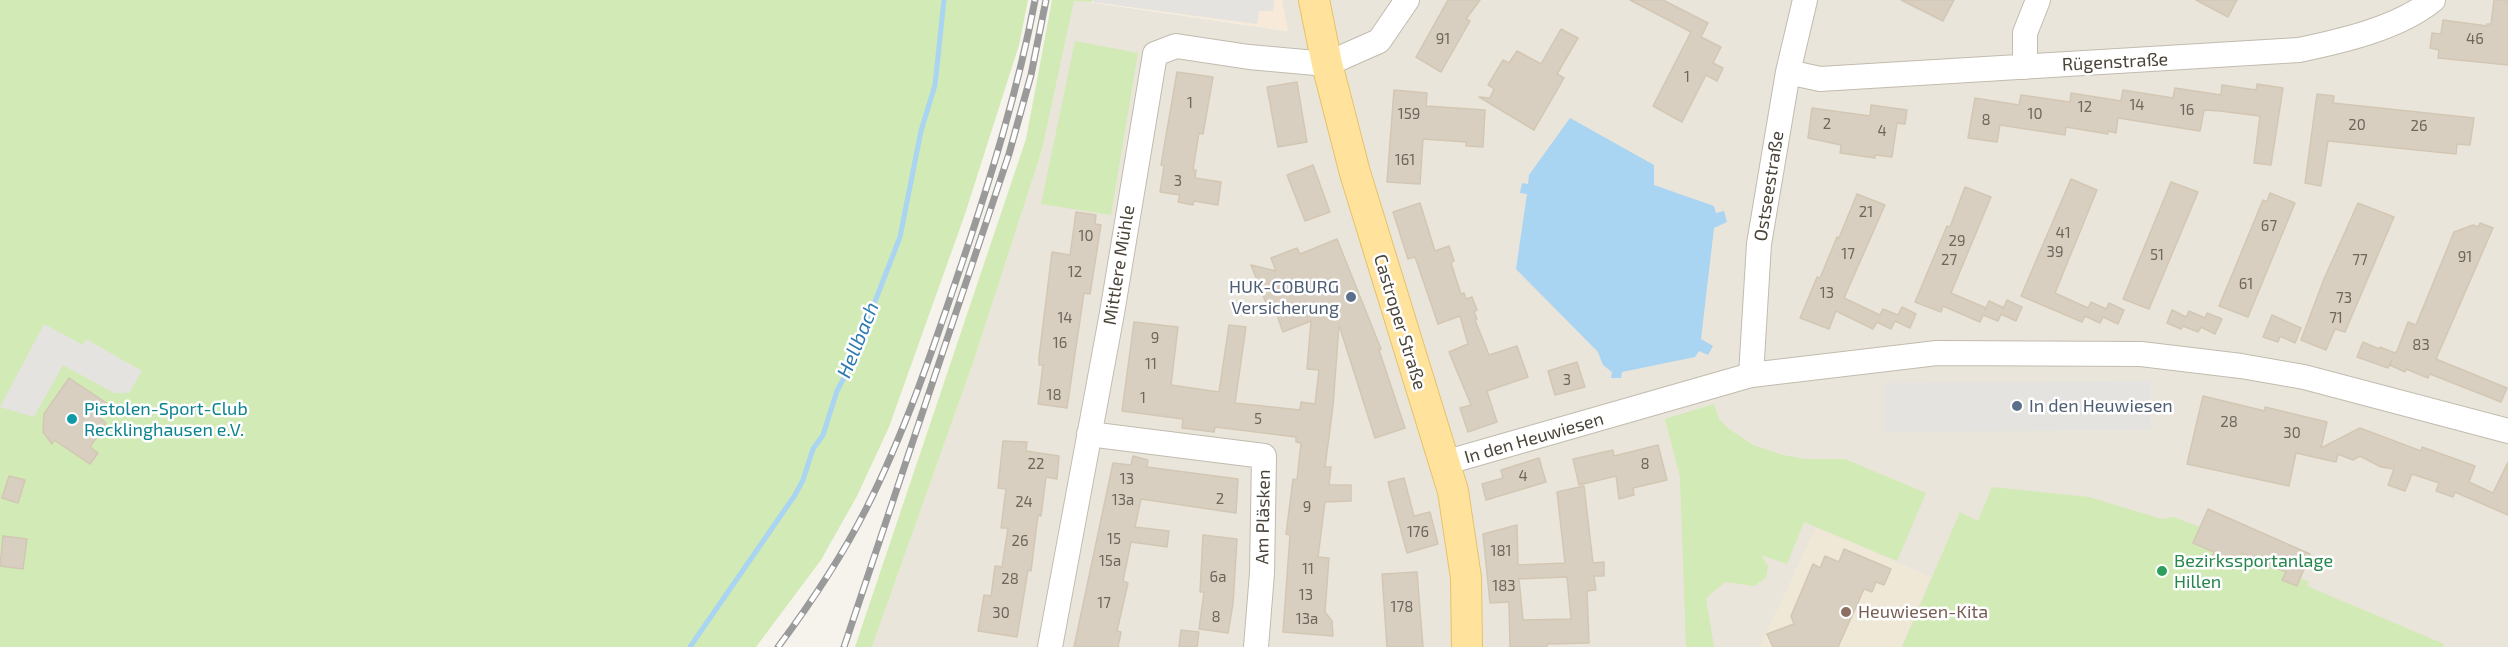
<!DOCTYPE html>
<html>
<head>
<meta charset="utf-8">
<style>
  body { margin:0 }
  canvas { display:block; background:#f6f3ec }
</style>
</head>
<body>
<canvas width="2508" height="647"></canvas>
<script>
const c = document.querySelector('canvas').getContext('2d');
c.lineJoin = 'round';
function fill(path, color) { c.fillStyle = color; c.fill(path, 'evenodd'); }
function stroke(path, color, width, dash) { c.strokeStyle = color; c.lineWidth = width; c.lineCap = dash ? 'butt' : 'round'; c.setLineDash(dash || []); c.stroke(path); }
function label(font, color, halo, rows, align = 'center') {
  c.font = font + ' "Exo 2",sans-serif'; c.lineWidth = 5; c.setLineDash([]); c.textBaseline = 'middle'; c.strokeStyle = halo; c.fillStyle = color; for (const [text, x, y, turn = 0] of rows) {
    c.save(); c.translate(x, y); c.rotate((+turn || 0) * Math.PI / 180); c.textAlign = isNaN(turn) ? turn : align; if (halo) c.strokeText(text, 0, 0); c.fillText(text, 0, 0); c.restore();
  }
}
fill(new Path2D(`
  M1074,0l213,31 -5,-31h1226v647h-1636l102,-287 68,-210z`), '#eae5da');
fill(new Path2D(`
  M1093,0h189l6,31 -196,-29z`), '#f7ead8');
fill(new Path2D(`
  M1816,527l115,50 -30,70h-141z`), '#efe8d6');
fill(new Path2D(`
  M0,0h1028l-9,45 -54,169 -76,213 -32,69 -36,64 -65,87h-756z
  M1052,0h40v2l-18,-1 -32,149 -68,210 -102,287h-17l171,-508z
  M1075,41l63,12 -27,162 -70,-11z
  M1714,404l5,15 10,10 24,16 30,10 22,4h40l81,34 -29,68 -93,-39 -17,42 -26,-9 7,11 -2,12 -12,8 -29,-4 -19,16 8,49h-28l-6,-170 -15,-58z
  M1992,487l97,10 73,22 11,-2 27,10 8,-18 102,45 -10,24 9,4 -2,4 137,58 -1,3h-541l58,-135 18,9z`), '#d2eab5');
fill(new Path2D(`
  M1093,0h181l-1,11h-14l-2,13 -165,-22z
  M44,324l39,21 3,-6 56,32 -13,22h-15l-51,-28 -29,52 -34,-10z
  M2150,381l1,49 -267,2v-49z`), '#e5e3e0');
fill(new Path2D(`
  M1570,118l84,47v20l60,21 2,7 8,-2 3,11 -13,6 -13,111 12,7 -5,9 -9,-4 -4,6 -73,15 -1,6h-10l1,-6 -9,-7 -5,-13 -82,-83 11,-75 -7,-1 2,-10 6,1 1,-9z`), '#a9d4f2');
stroke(new Path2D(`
  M690,647l105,-152 8,-15 10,-31 10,-14 14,-44 13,-25 50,-129 21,-106 14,-46 9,-85`), '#a9d4f2', 5);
const building = new Path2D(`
  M1448,0h32l-14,19 4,2 -29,51 -25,-15z
  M1630,0h33l45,23 -7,14 20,10 -8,16 10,5 -6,13 -11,-6 -24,47 -29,-16 38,-74z
  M1901,0h53l-11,21z
  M2196,0h41l-9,17z
  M2494,0h14v65l-70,-7 1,-8 -9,-2 2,-15 9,1 2,-14 44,6v-2h4z
  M1561,29l17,9 -21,36 7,4 -30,52 -55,-33 11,1 4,-9 -6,-4 15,-25 6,3 8,-12 24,13z
  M1177,72l36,5 -10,57 -4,-1 -6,37h3l-1,8 26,4 -3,23 -24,-4 -1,4 -15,-3 2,-7 -20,-3 4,-26 -3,-1z
  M1297,82l10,60 -29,5 -11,-60z
  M2257,84l26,4 -12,77 -17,-2 6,-47 -40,-5 -16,-1 -4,21 -82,-13 -2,15 -8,-2v3l-42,-7 -1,8 -65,-10 -3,17 -29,-4 7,-40 44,7 2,-10 49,7 1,-9 50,8 2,-11 50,8 2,-10 46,7 1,-10 34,5z
  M1394,90l33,3 -1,13 59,4 -2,37 -17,-1v-4l-43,-3 -3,45 -33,-2z
  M2317,94l17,2 -1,7 141,15 -4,27 -13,-1 -1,10 -128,-13 -7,45 -16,-3z
  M1871,105l36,5 -2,14 -8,-1 -5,34 -17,-2v3l-35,-5 1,-8 -33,-7 4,-30 58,8z
  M1313,165l17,47 -25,9 -18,-46z
  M2071,179l26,11 -42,103 33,15 3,-6 15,7 3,-6 15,7 -6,14 -15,-7 -3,6 -15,-7 -3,6 -61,-26z
  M2171,182l27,10 -49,117 -26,-10z
  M1965,187l26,10 -40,96 35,15 -1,2 4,-9 15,7 -1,1 4,-9 8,4 7,3 -6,14 -15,-7 -3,7 -15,-6 -3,7 -37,-16 -2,6 -26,-10 32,-76 3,1z
  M2270,193l25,10 -47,114 -29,-11 44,-106 4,2z
  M1857,194l28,11 -41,93 36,17 3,-6 15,6 4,-8 14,7 -6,14 -15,-7 -4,8 -14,-7 -4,7 -37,-18 -7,18 -29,-11 17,-41 3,1 17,-41 2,1z
  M1420,203l15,48 14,-5 5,15 -3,2 10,31 3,-1 2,6 6,-2 5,13 -3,2 3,7 -2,1 14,35 28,-9 11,31 -41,14 10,31 -29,10 -8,-24 11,-3 -22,-53 19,-8 -8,-28 -22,8 -23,-67 -7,2 -15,-47z
  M2358,203l36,14 -49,115 -10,-3 -9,21 -25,-10 23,-61z
  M1076,212l20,3 -1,9 6,1 -11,69 -6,-1 -17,115 -29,-4 5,-39h-4v-8l13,-105 18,3z
  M2480,223l13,5 -57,131 71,29 -6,14 -71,-28 -2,4 -22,-9 -1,3 -15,-7 2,-5 -4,8 -31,-11 6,-15 16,7 1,-2 15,6 2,-2 11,-29 8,3 38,-93 19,-7 5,2z
  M1337,239l44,110 -2,1 26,78 -30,10 -36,-113 -6,81 -8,61h6l-2,18h22v16l-26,1 -7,55 11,1 -4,54 7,9 1,15 -50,-4 7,-97 -4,-1 7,-55 4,1 4,-37 -5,-1v-5l-81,-10 -1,5 -32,-4 1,-9 -61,-8 12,-89 44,5 -7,58 48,7 10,-67 17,2 -11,76 65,7 1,-8 14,2 4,-34 -12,-1 4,-48 -28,11 -11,-31 -6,2 -15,-38 25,6 -5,-13 26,-10 3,6z
  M2172,310l14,7 3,-6 16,7 2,-5 15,6 -7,15 -14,-7 -3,5 -15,-6 -2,3 -14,-6z
  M2272,315l29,13 -6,15 -15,-7 -2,6 -15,-5z
  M1577,362l8,25 -30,8 -7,-24z
  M69,378l39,26 -9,13 7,6 -16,24 8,6 -8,11 -36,-24 -2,4 -9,-12 1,-18z
  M2203,396l62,15v-4l62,15 -6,26 39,-20 61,23 1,-4 53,19 -6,16 24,11 15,-31v53l-53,-23 -2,5 -17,-6 3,-8 -27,-9 -7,17 -17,-6 6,-16 -13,-2 -21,-11 -7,4 -15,-6 -2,8 -40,-9 -7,33 -102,-22z
  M1003,441l24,1 -1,9 33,5 -2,23 -11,-2 -5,39 -3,-1 -7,56 -3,-1 -11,67 -39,-6 6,-36 7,1 4,-30 7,1 6,-39h-7l5,-39 -8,-1z
  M1658,445l9,35 -34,8 1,7 -15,4 -3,-23 -37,9 -6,-26 40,-9 1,6z
  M1133,456l15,4 -1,7 91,12 -2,34 -95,-14 -6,28 34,4 -2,16 -36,-5 -8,39 5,2 -11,48 4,1 -3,15h-44l39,-184 18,2z
  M1539,458l7,24 -60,18 -4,-16 21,-6 -2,-8z
  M9,476l16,4 -7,23 -16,-5z
  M1404,478l10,38 16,-4 8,32 -31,9 -19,-71z
  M1584,486l9,77 11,-1v14h-10l2,14 -9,1 2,52 -42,1v3h-37l-1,-45 -19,1 -7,-69 34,-9 1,40 47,-2 -8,-71zM1567,577l4,42 -48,1 -4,-41z
  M2208,509l102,45 -13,32 -15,-6 4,-8 -44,-19 -7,15 -24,-10 3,-6 -21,-9z
  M1203,535l34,4 -4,65 -5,29 -29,-4 5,-37h-4z
  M3,536l24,3 -4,30 -23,-3z
  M1844,549l47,20 -7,16 -8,-3 -4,10 -8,-3 -26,58h-65l-6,-13 27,-10 -3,-8 22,-52 7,4 5,-12 14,6z
  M1417,572l6,75h-36l-5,-73z
  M1181,630l18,2 -2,15h-18z`);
fill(building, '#d8cfc1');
stroke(building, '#d3c7b4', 1.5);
const minor = new Path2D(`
  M2025,67v-34l13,-33
  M1788,72l32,7 479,-29c43,-9 100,-22 134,-50
  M1751,375l8,-131 29,-172 17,-72
  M1089,434l175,22 -2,117 -6,74
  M1444,463l307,-88 186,-22 204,1 100,12 63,11 204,54
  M1050,647l62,-334 43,-259 21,-8 73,11 78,7 52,-23 28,-41`);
const major = new Path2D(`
  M1314,0l13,64 28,109 98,318 13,87 1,69`);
stroke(minor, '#c2bbae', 26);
stroke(major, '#e6c16a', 32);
stroke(minor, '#fff', 24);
stroke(major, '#ffe39c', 30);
const rail = new Path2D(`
  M778,647c33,-44 63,-89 88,-138 40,-79 68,-163 96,-246 29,-86 56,-173 73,-263
  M844,647l165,-493 22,-79 15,-75`);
stroke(rail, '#9a9a9a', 7);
stroke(rail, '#fff', 4.5, [14]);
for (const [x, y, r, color] of [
  [1351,297,6,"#5c6f8a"],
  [2017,406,6,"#5c6f8a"],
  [72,419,6,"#0f9aa8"],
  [2162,571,6,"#2e9e5b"],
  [1846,612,6,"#8d6e63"]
]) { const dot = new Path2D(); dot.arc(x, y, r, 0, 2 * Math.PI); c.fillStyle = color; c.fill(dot); stroke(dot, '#fff', 2); }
label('15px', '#6e675b', null, [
  ["91",1443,39],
  ["46",2475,39],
  ["1",1687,77],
  ["1",1190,103],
  ["14",2137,105],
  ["12",2085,107],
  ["16",2187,110],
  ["159",1409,114],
  ["10",2035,114],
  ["8",1986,120],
  ["2",1827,124],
  ["20",2357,125],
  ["26",2419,126],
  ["4",1882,131],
  ["161",1405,160],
  ["3",1178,181],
  ["21",1866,212],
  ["67",2269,226],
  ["41",2063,233],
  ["10",1086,236],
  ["29",1957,241],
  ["39",2055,252],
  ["17",1848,254],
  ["51",2157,255],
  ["91",2465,257],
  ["27",1949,260],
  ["77",2360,260],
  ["12",1075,272],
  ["61",2246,284],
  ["13",1827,293],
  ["73",2344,298],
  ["14",1065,318],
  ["71",2336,318],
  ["9",1155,338],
  ["16",1060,343],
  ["83",2421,345],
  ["11",1151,364],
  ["3",1567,380],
  ["18",1054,395],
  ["1",1143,398],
  ["5",1258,419],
  ["28",2229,422],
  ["30",2292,433],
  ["22",1036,464],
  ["8",1645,464],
  ["4",1523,476],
  ["13",1127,479],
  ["2",1220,499],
  ["13a",1123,500],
  ["24",1024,502],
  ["9",1307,507],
  ["176",1418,532],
  ["15",1114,539],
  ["26",1020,541],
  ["181",1501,551],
  ["15a",1110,561],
  ["11",1308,569],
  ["6a",1218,577],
  ["28",1010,579],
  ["183",1504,586],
  ["13",1306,595],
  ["17",1104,603],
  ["178",1402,607],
  ["30",1001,613],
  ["8",1216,617],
  ["13a",1307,619]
]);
label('18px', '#4b4439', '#fff', [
  ["Rügenstraße",2115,62,-3],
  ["Ostseestraße",1769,186,-81],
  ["Mittlere Mühle",1119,265,-81],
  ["Castroper Straße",1400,322,73],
  ["In den Heuwiesen",1534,438,-16],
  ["Am Pläsken",1263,517,-89]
]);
label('18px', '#4e5e75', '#fff', [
  ["HUK-COBURG",1339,287],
  ["Versicherung",1339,308],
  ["In den Heuwiesen",2029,406,"left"]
], 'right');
label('18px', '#0d838f', '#fff', [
  ["Pistolen-Sport-Club",84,409],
  ["Recklinghausen e.V.",84,430]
], 'left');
label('18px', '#27864d', '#fff', [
  ["Bezirkssportanlage",2174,561],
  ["Hillen",2174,582]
], 'left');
label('18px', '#785e54', '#fff', [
  ["Heuwiesen-Kita",1858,612]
], 'left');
label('italic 20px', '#2e7ab2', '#fff', [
  ["Hellbach",858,340,-68]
]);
</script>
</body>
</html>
